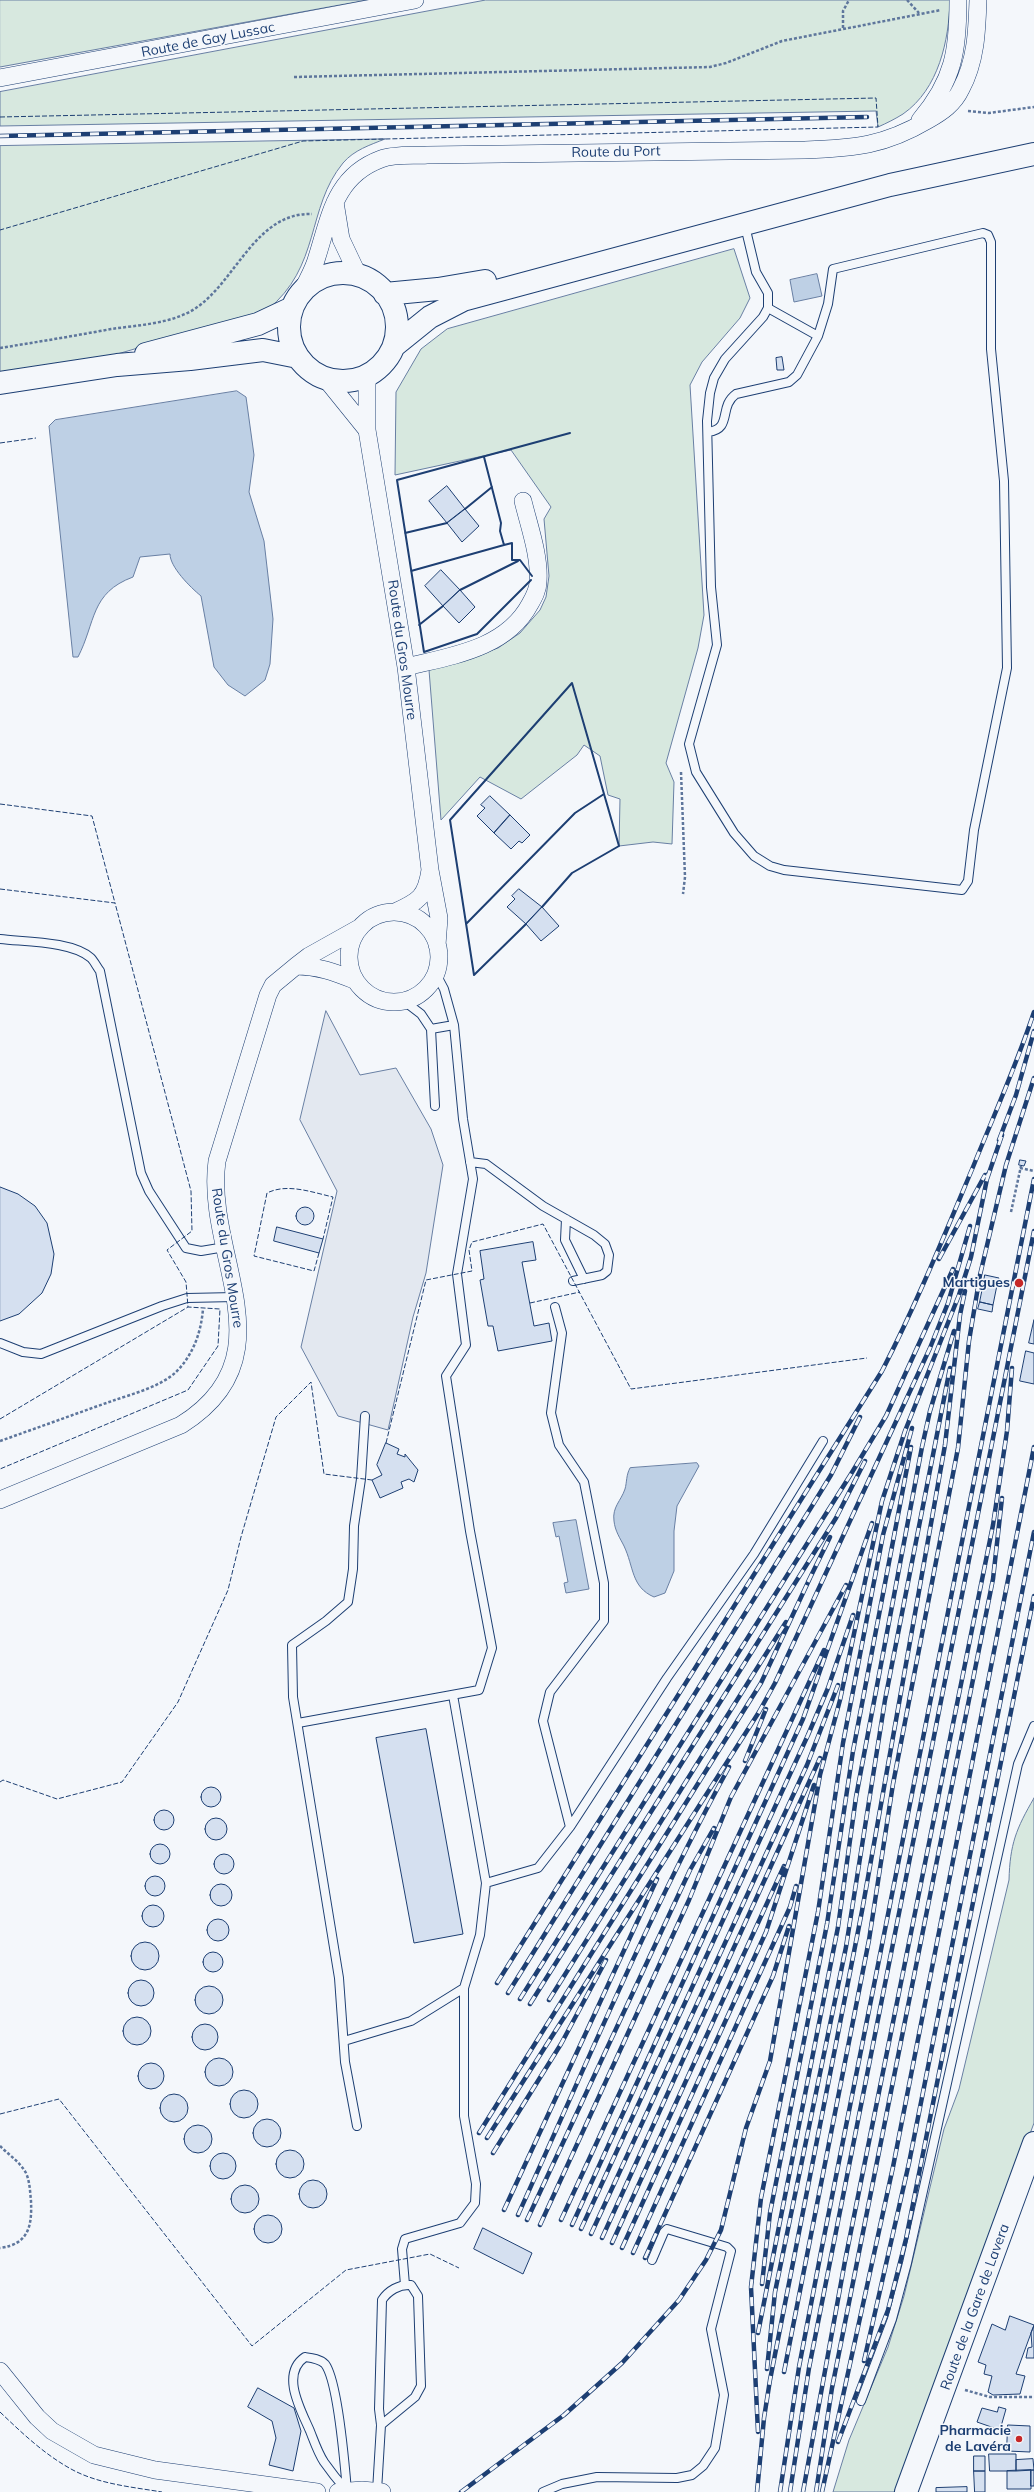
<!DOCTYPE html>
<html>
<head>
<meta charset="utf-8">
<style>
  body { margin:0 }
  canvas { display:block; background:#f4f7fb }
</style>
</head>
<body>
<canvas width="1034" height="2492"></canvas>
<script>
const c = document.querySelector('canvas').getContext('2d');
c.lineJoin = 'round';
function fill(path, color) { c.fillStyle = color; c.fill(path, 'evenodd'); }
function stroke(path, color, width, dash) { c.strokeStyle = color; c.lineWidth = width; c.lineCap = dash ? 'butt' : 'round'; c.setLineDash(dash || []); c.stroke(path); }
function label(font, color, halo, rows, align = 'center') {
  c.font = font + ' Mulish,sans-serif'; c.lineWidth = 3; c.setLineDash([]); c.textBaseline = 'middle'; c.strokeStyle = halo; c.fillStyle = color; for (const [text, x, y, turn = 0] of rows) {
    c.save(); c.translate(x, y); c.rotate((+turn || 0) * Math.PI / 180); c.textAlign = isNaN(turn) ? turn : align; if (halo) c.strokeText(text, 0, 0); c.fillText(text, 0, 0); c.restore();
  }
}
const green = new Path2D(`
  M0,0h367l-367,67z
  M486,0h464c-1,40 -11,89 -47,114 -8,5 -16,9 -25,13l-2,-16 -876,15v-34z
  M385,139c-15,6 -31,11 -42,24 -37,45 -22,104 -76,147l-153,45 -114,17v-226z
  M734,249l16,49 -10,20 -38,44 -12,23 14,230 -6,33 -32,115 8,19 -2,62 -19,-2 -34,4 1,-47 -12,-4 -8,-39 -16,-11 -7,10 -56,44 -41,-22 -39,43 -12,-150 69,-22 22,-15 20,-23 6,-13 3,-21 -5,-57 7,-12 -40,-57 -116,25 1,-83 25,-43 26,-20z
  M1034,1798v325l-127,340 -13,29h-61l16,-52 39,-93 16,-51 40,-167 15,-40 50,-209c1,-36 7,-51 25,-82z`);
fill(green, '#d7e8df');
stroke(green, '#687fa3', 1);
const parking = new Path2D(`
  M326,1011l34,64 36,-7 35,61 12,36 -17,108 -13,44 -25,113 -50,-14 -37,-69 36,-156 -37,-71z`);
fill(parking, '#e3e8f0');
stroke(parking, '#687fa3', 1);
const water = new Path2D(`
  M817,274l5,22 -28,6 -4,-22z
  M237,391l9,6 8,58 -5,37 15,49 9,78 -3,45 -5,16 -20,16 -17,-11 -14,-18 -13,-71c-11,-9 -31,-29 -31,-42l-30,3 -7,20c-43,16 -37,45 -55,80h-5l-24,-231 6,-6z
  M697,1463l2,3 -22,40 -3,25v40l-9,22 -11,4c-23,-10 -20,-30 -30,-51 -4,-8 -9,-15 -10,-25 -2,-14 7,-20 11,-32 2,-7 1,-14 5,-21z
  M576,1520l13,69 -23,4 -2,-10 4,-1 -9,-46 -3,1 -3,-14z`);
fill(water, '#bed0e5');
stroke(water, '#687fa3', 1);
const building = new Path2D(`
  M782,357l2,13h-7l-1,-12z
  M447,486l18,23 -18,14 -18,-22z
  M465,509l14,17 -17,16 -15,-19z
  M441,570l19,20 -17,16 -18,-20z
  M460,590l15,17 -16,16 -16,-17z
  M490,796l20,19 -16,18 -17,-17 8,-8 -4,-3z
  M510,815l20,20 -8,8 -3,-2 -8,8 -17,-16z
  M519,889l23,18 -16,17 -19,-17 8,-8 -3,-3z
  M542,907l17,19 -18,15 -15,-17z
  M1020,1160l6,1 -2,5 -5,-1z
  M0,1187l18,7 17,12 12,17 7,31 -3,20 -9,19 -23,21 -19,7z
  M296 1216a9 9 0 1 1 18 0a9 9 0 1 1-18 0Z
  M277,1227l46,12 -4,14 -45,-12z
  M533,1242l3,18 -14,2 12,64 15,-3 3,18 -54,10 -5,-25h-5l-8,-46 4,-1 -4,-28z
  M985,1275l14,3 -2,7 -13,-3z
  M984,1282l13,3 -4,20 -13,-3z
  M980,1302l13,3 -1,7 -14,-3z
  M1034,1320v24l-5,-1z
  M1026,1351l8,2v31l-14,-3z
  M386,1443l13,6 -2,5 8,3v-3l13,16 -4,12 -5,-3 -8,3 2,6 -23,10 -8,-18 10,-5 -5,-10z
  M426,1729l37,205 -49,9 -38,-205z
  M201 1797a10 10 0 1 1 20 0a10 10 0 1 1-20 0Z
  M154 1820a10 10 0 1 1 20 0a10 10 0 1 1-20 0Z
  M205 1829a11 11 0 1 1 22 0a11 11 0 1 1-22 0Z
  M150 1854a10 10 0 1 1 20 0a10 10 0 1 1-20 0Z
  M214 1864a10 10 0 1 1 20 0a10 10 0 1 1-20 0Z
  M145 1886a10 10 0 1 1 20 0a10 10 0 1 1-20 0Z
  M210 1895a11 11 0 1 1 22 0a11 11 0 1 1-22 0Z
  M142 1916a11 11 0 1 1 22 0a11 11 0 1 1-22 0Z
  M207 1930a11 11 0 1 1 22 0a11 11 0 1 1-22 0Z
  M131 1956a14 14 0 1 1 28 0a14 14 0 1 1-28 0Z
  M203 1962a10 10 0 1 1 20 0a10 10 0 1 1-20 0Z
  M128 1993a13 13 0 1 1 26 0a13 13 0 1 1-26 0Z
  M195 2000a14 14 0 1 1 28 0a14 14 0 1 1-28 0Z
  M123 2031a14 14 0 1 1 28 0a14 14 0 1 1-28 0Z
  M192 2037a13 13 0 1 1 26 0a13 13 0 1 1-26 0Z
  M205 2072a14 14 0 1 1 28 0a14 14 0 1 1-28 0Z
  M138 2076a13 13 0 1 1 26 0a13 13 0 1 1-26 0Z
  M230 2104a14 14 0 1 1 28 0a14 14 0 1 1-28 0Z
  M160 2108a14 14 0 1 1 28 0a14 14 0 1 1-28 0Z
  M253 2133a14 14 0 1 1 28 0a14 14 0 1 1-28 0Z
  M184 2139a14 14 0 1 1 28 0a14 14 0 1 1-28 0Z
  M276 2164a14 14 0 1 1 28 0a14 14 0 1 1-28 0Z
  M210 2166a13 13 0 1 1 26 0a13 13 0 1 1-26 0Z
  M299 2194a14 14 0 1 1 28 0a14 14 0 1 1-28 0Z
  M231 2199a14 14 0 1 1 28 0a14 14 0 1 1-28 0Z
  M254 2229a14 14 0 1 1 28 0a14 14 0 1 1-28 0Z
  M483,2228l49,25 -9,21 -49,-25z
  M1010,2316l24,9 -18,49 9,2 -5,18 -27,1 -5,-3 4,-16 -8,-2 2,-9 -8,-3 14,-38 13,6z
  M1034,2326v32h-8l2,-10 4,-1 -1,-14z
  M258,2388l36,20 7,23 -8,40 -24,-6 7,-27 -4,-17 -24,-14z
  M999,2407l7,2 -6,21 -23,-8 5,-14 15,4z
  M1008,2425l22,1v26l-23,-1z
  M989,2454h27v17h-26z
  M974,2456h11v15h-11z
  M1033,2459l1,11 -18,1v-11z
  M1031,2470v19h-24v-18z
  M1031,2470h3v16h-3z
  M974,2471h11v21h-10z
  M967,2487v5h-31v-4z`);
fill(building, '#d5e0f0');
stroke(building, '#1d3f73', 1);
const lane = new Path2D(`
  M768,308l50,28
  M708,432c25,-3 10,-25 28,-38l53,-12 8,-7 21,-39 10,-32 5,-35 150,-36 5,2 3,7v107l13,132 3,187 -33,162 -6,51 -6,9 -178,-20 -14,-4 -16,-10 -20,-23 -38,-61 -7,-28 28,-99 -6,-58 -4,-166 3,-28 4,-15 11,-19 38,-42 5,-9v-15l-12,-21 -11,-46
  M0,939c25,3 72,2 91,19 3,3 6,9 9,13l41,202 8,18 37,57 15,3 24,-4
  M404,1001l17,13 10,15 23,-4
  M431,1029l4,77
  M470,1162l16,2 57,42 51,29 11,9 4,11 -2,16 -5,4 -29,6
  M566,1219l-1,21 19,39
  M0,1343l23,9 18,2 121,-48 25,-8 48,-1
  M298,1723l181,-33 13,-42 -22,-117 -24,-155 20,-31 -9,-71 16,-95 -10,-60 -9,-94 -10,-36 -8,-15
  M570,1827l97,-149 87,-124 69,-113
  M486,1883l52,-15 32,-41 -27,-106 7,-29 54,-71v-38l-20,-101 -25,-37 -8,-32 11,-80 -7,-26
  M344,2041l67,-20 53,-33 16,-53 6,-52 -33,-188
  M357,2126l-12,-64 -6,-84 -46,-281 -1,-52 34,-24 22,-19 5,-33 1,-43 7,-47 4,-63
  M405,2285l-3,-36 3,-10 55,-16 15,-20 1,-19 -12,-68v-128
  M305,2357c7,1 15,2 20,7 13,17 20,103 22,127 -8,-9 -16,-19 -23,-29 -6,-9 -10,-21 -14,-31 -9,-21 -30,-57 -5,-74z
  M861,2401l31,-82 15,-56 111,-499 16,-38
  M377,2491l4,-66 -2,-16 3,-109c6,-9 17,-16 29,-15l7,11 3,90 -6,11 -34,28
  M543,2492l19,-8 35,-7 80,1 15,-3 11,-9 12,-18 9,-53 -13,-66 20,-78 -4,-4 -60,-18 -3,3 -12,28`);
const street = new Path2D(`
  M0,78l415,-78
  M920,120c34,-40 38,-70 38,-120
  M335,202l6,37 17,36
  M302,291c5,-11 12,-22 15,-34 13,-41 18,-81 64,-98 13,-5 32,-3 46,-4l378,-5c50,-2 79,-4 123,-30 14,-8 26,-16 33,-31 15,-28 16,-58 17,-89
  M325,378l42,52v-55
  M367,430l39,237 24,203
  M406,667c45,-11 100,-18 124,-63 4,-7 8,-14 8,-22 2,-26 -9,-56 -15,-81
  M349 957a45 45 0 1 1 90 0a45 45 0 1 1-90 0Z
  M395,912c24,-11 31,-15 35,-42l9,48 -2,27
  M354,980c-20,-8 -36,-14 -58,-14l13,-10 50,-28
  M0,1500l181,-75c111,-69 23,-169 36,-264l51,-166 5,-10 23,-19
  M0,2371l37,46 15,14 42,24 61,15 162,22
  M338,2492l24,-2 20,2`);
const secondary = new Path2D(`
  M289 327a54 54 0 1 1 108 0a54 54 0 1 1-108 0Z
  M385,294l53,-5 47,-8
  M394,346l36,-29 33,-17 427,-115 144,-31
  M146,354l112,-30 34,-16
  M0,383l117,-18 73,-6 73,-9 35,7
  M906,2492l128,-349`);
stroke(lane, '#1d3f73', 10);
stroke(street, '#1d3f73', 18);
stroke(secondary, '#1d3f73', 24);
stroke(new Path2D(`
  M907,0l12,13
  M843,28v-17l6,-11
  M294,77l416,-10 16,-4 56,-22 159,-31
  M968,111l21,2 45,-6
  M0,348c37,-6 74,-12 111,-19 27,-4 61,-5 85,-21 40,-27 60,-96 116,-94
  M681,772l4,105 -2,17
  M1020,1168l14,3
  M1011,1212l10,-46
  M0,1441c37,-13 75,-27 112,-40 20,-7 48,-14 64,-29 17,-17 25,-39 27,-63
  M0,2146c9,9 20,16 26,27 4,9 4,19 5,28 1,25 -2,43 -31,47
  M965,2390l25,7h44`), '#5e769c', 2.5, [3, 2]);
stroke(lane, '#f4f7fb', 8);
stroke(street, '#f4f7fb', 17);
stroke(secondary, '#f4f7fb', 22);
const rail = new Path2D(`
  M0,136l867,-19
  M999,1140l17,-45 18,-64
  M987,1179l15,-44
  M939,1259l46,-84
  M808,1582l22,-45
  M745,1761l21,-52
  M497,1983l385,-612c34,-66 62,-135 91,-204 21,-52 44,-103 61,-155
  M508,1993l304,-487 19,-31 29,-58
  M520,1999l331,-525 35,-58 67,-147
  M549,2000l237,-378
  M530,2004l306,-486 29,-57
  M479,2133l282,-450 49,-105
  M487,2138l272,-426 16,-29 155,-335 18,-45 22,-77
  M493,2153l68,-109 45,-84
  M504,2210l153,-331
  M518,2215c68,-150 132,-303 211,-448
  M527,2220l163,-350 24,-42
  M561,2220l263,-570
  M540,2225l149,-325 42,-103 115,-212
  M572,2225l231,-506 69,-196
  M581,2229l227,-494 20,-47 25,-73
  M591,2234l216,-469 31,-80
  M602,2238l218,-480
  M612,2243l172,-377
  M622,2248l144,-316 48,-147
  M633,2253l157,-346 6,-21
  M645,2258l128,-282 16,-50
  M762,2284l8,-71 57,-289 26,-173 58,-304
  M758,2333l80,-406 18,-130 66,-350 8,-36 24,-80
  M864,2361l45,-198 125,-631
  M767,2369l8,-77 71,-345 39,-247 65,-332
  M784,2372l85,-432 24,-156 65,-336 11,-107 11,-66 26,-110 28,-87
  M758,2432l-7,-145 10,-89 57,-286 25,-169 40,-208 29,-107
  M838,2442l50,-132 18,-71 128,-643
  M461,2492l103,-77 58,-52 57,-63 27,-40 15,-30 25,-102 24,-67 50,-286 20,-75 42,-199 23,-70 54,-136 12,-38 17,-83
  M757,2492l7,-74 6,-38 92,-469 83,-466 15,-130 5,-24
  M780,2492l19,-125 22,-115 213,-1073
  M790,2492l19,-124 225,-1137
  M803,2492l42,-231 148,-736 14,-94 5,-63
  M816,2492l16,-104 161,-809 9,-81
  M822,2492l71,-325 141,-720`);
stroke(rail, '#1d3f73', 4.5);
stroke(rail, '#f4f7fb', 3, [9]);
stroke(new Path2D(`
  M0,117l876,-19 2,29 -575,14 -303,89
  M0,443l36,-5
  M0,804l92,12 23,87
  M0,889l115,14 76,288 1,40 -25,19 19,32 2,25 32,2 -2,37 -30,44 -188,79
  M319,1253l-5,18 -60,-15 13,-63c20,-10 44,-1 66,4l-10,42
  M530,1303l50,-11
  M0,1419l188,-112
  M386,1443l40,-163 46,-9 -3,-21 3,-8 71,-18 88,165 236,-31
  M0,1782l3,-2 54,19 65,-17 56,-80 50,-112 13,-53 35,-120 35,-35 13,92 48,6
  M0,2114l59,-15 193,247 94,-76 84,-16 29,14
  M0,2412c22,21 44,42 71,57 27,15 61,18 91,23`), '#1d3f73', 1, [5, 2]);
stroke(new Path2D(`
  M484,457l17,66 -1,8 4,14 8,-2v17h8l12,16
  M465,509l27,-22
  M405,533l42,-10
  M411,571l93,-26
  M531,580l-54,54 -53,18 -27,-172 173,-47
  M460,590l58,-29
  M419,625l24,-19
  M466,924l109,-111 29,-19
  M526,924l-52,51 -24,-155 122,-137 47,163 -47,27 -30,34`), '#1d3f73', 2);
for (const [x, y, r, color] of [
  [1019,1283,5,"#c62828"],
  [1019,2439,4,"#c62828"]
]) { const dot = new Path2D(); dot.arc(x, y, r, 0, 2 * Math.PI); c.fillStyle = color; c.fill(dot); stroke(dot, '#f4f7fb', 1.5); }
label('14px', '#1d3f73', '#f4f7fb', [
  ["Route de Gay Lussac",208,40,-11],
  ["Route du Port",616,152,-1],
  ["Route du Gros Mourre",402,650,82],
  ["Route du Gros Mourre",227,1258,81],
  ["Route de la Gare de Lavera",975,2307,-70]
]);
label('bold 14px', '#1d3f73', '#f4f7fb', [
  ["Martigues",1010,1283],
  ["Pharmacie",1011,2431],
  ["de Lavéra",1011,2447]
], 'right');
</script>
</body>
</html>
